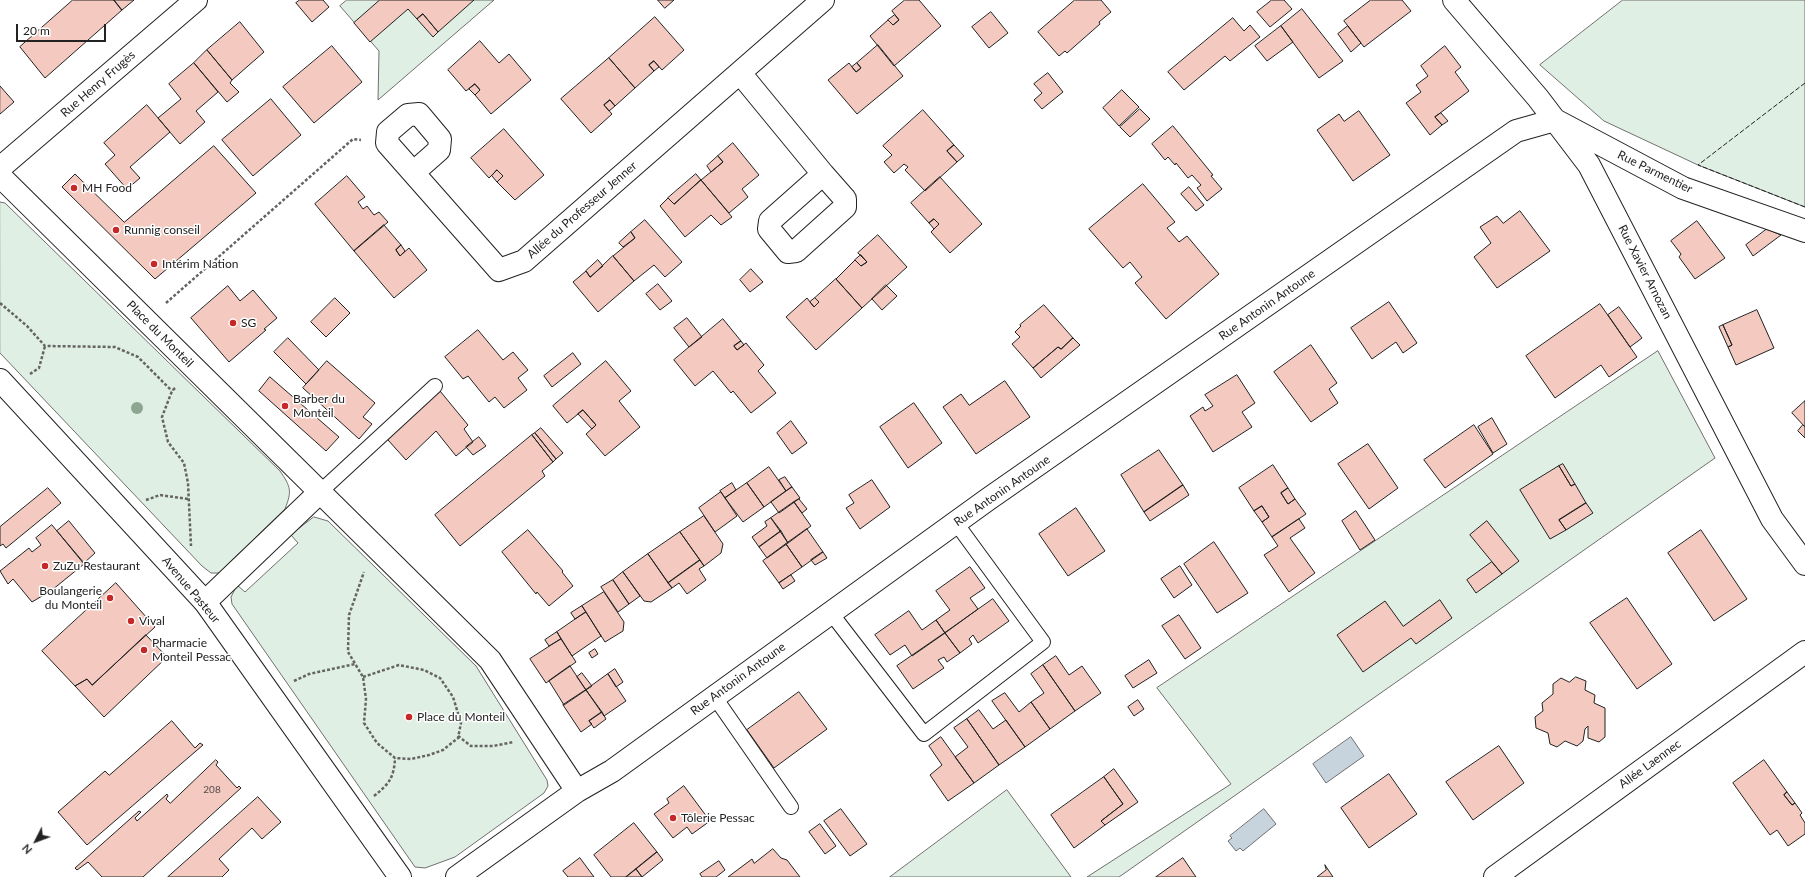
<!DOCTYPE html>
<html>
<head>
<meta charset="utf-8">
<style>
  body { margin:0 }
  #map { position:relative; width:1805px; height:877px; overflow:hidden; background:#fff; font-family:Lato,sans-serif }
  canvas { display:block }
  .north { position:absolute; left:16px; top:821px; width:40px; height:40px; -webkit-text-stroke:3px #fff; paint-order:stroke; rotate:228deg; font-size:11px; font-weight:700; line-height:16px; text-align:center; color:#222 }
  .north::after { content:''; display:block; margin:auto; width:14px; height:18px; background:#222; clip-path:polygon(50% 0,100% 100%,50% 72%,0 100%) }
  .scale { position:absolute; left:16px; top:24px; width:90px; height:18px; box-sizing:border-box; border:2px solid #222; border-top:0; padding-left:5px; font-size:12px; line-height:14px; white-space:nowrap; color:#222; -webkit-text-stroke:3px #fff; paint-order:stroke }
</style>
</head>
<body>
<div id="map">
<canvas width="1805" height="877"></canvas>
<div class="north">N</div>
<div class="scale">20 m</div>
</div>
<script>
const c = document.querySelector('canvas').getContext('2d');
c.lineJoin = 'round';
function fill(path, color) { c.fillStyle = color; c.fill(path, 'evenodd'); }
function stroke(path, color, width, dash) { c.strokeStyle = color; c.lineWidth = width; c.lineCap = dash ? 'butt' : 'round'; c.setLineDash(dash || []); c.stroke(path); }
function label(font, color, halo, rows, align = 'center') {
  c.font = font + ' Lato,sans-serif'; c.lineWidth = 3; c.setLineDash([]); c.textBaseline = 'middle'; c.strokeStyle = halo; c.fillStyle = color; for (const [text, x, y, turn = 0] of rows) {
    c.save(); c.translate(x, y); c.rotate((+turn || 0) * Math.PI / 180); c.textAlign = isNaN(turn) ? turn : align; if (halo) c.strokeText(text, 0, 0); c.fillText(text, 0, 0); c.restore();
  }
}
const green = new Path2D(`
  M347,0h147l-116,100 1,-49 -39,-45z
  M1623,0h182v207l-107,-42 -94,-44 -64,-56z
  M0,202l5,1 275,268c11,16 12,20 5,38l-66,64h-8l-9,-7 -202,-213z
  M1658,351l57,107 -596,419h-32l144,-93 -74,-96z
  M314,517l14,4 148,145 71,114 1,6 -4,7 -89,64 -30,11 -10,-1 -183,-263 -1,-7 6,-12 8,7 53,-49 -7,-8z
  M1007,790l64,87h-181z`);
fill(green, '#e0efe3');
stroke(green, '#6f6f6f', 1);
const water = new Path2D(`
  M1351,737l13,19 -38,27 -13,-19z
  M1264,809l12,15 -33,27 -3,-3 -4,3 -8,-10 4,-3 -2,-2z`);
fill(water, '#c7d3dd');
stroke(water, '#6f6f6f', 1);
const building = new Path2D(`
  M73,0h41l8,10 -77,68 -25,-31z
  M114,0h20l-12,10z
  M300,0h23l6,7 -17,15 -16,-19z
  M380,0h94l-36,32 -15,-18 -6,5 -9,-10 -38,33 -16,-19z
  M658,0h16l-9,8z
  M905,0h14l22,26 -47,40 -24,-30 18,-16 5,5 6,-5 -7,-9z
  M1075,0h26l10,12 -12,10 1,2 -33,29 -2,-2 -6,5 -21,-24z
  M1272,0h12l8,9 -22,18 -13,-15z
  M1371,0h31l9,11 -47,36 -20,-26z
  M1302,9l41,52 -24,17 -38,-52z
  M991,12l17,21 -19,15 -17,-21z
  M423,14l15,18 -5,5 -16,-18z
  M895,15l4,5 -6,5 -5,-5z
  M655,17l29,33 -22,20 -8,-9 -5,4 5,6 -19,17 -26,-30z
  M1233,18l11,13 6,-6 10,12 -30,24 -5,-5 -41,34 -16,-18z
  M240,22l24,30 -32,28 -25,-30z
  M1281,26l12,16 -26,19 -12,-15z
  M1348,26l13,17 -10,9 -13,-18z
  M480,41l19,22 10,-9 22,26 -40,34 -16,-19 5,-5 -5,-6 -9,7 -18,-21z
  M878,45l25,31 -46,38 -29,-34 21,-17 7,9 5,-4 -4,-5z
  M332,46l30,36 -48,41 -31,-36z
  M1445,46l16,21 -6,5 14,19 -34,26 7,8 -12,10 -24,-32 15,-11 -5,-7 12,-9 -7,-10z
  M207,50l25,30 -2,3 9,9 -12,10 -33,-39z
  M609,58l26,30 -20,18 -5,-6 -6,5 8,9 -21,19 -30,-34z
  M654,61l5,6 -5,4 -5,-6z
  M194,63l24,29 -22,19 9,11 -25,22 -22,-26 23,-19 -12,-15z
  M857,63l4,5 -5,4 -4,-5z
  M1048,73l15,19 -21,17 -8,-9 8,-7 -8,-9z
  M475,84l5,6 -5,5 -6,-6z
  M0,86l14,16 -14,12z
  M1122,90l17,17 -20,19 -16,-18z
  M271,99l30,36 -48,41 -31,-36z
  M610,100l5,6 -6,5 -5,-6z
  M147,105l23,27 -40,35 10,11 -13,11 -22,-25 10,-9 -11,-12z
  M1140,109l10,10 -20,18 -10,-10z
  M923,110l31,35 -7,6 10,11 -32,29 -20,-21 3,-3 -4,-3 -10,9 -10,-11 8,-7 -9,-9z
  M1359,111l31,44 -37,26 -36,-51 22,-16 5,7z
  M1441,113l7,8 -6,4 -7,-8z
  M1173,126l40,49 -2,1 11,13 -15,12 -10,-13 4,-3 -9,-10 -4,3 -12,-15 -1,2 -7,-8 -3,3 -13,-16z
  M504,129l40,46 -29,25 -18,-18 6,-6 -6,-6 -8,8 -18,-20z
  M733,143l26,32 -17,14 6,8 -19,16 -28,-33 22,-18 -5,-6z
  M954,145l10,11 -7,6 -10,-11z
  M214,146l42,47 -101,86 -93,-92 13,-13 49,48z
  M718,156l5,6 -12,10 -4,-6z
  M497,170l6,6 -6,6 -5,-6z
  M696,174l5,6 -27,24 -6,-6z
  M347,176l18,21 -7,5 5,7 4,-3 7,9 5,-3 9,10 -34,29 -39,-47z
  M940,177l42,47 -32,29 -19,-21 8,-8 -5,-5 -5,4 -18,-20z
  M701,180l31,37 -11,8 -10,-10 -26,22 -25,-31 8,-8 6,6z
  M1143,184l32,38 -8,6 12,14 8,-6 32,38 -53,45 -31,-36 7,-6 -12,-15 -7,6 -34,-39z
  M1189,187l15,18 -8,6 -15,-17z
  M1520,211l30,40 -53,37 -23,-31 17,-14 -11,-16 17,-11 6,7z
  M934,219l5,5 -5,5 -5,-6z
  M645,220l37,42 -17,15 -11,-12 -20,16 -21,-25 22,-18 -4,-6z
  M1697,221l28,37 -30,21 -16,-22 2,-3 -10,-13z
  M384,225l17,20 -5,5 4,6 9,-8 18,22 -33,28 -40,-47z
  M1767,229l14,6 -28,21 -7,-11z
  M631,232l4,6 -12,9 -4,-4z
  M878,235l29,32 -45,41 -26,-29 19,-19 6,6 6,-4 -9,-9z
  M401,245l4,6 -5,5 -4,-6z
  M861,255l6,7 -6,4 -6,-6z
  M613,256l21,25 -36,31 -25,-30 13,-11 4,6z
  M598,260l5,6 -13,11 -4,-6z
  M751,269l12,13 -13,10 -10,-12z
  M836,279l26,29 -46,42 -30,-33 21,-19 7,9 5,-5 -4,-4z
  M658,284l14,17 -12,9 -14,-16z
  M886,285l11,11 -15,14 -10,-11z
  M228,286l12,15 13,-11 24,28 -13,11 2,1 -37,32 -38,-44z
  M335,298l15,15 -24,24 -15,-15z
  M815,298l4,4 -5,5 -4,-5z
  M1389,302l28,41 -14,10 -7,-11 -24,17 -21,-31z
  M1600,304l37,53 -28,20 -8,-12 -46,33 -29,-42z
  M1044,305l29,33 -12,11 -3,-2 -25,21 -21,-24 8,-7 -5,-5 6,-6 -1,-1z
  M1619,307l23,31 -12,9 -22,-32z
  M1757,310l17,38 -38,17 -8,-18 4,-2 -9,-20z
  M687,318l15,19 -13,10 -15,-19z
  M723,319l18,22 -7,5 3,4 9,-7 18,22 -6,6 18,22 -25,20 -18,-22 -2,2 -18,-22 -18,15 -21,-26z
  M1723,325l9,20 -4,2 -9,-20z
  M478,330l25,30 10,-8 15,18 -10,8 9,12 -23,18 -9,-11 -6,5 -21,-26 -5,3 -18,-22z
  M288,338l31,32 -13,14 -32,-32z
  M1073,338l7,7 -39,33 -8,-10 25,-21 3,2z
  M741,341l3,4 -7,5 -3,-4z
  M1311,345l26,38 -8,6 9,14 -27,19 -37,-50z
  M573,353l8,11 -29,23 -8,-11z
  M327,361l48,42 -12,14 9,7 -13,15 -56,-51z
  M606,361l25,30 -12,10 21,26 -35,29 -19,-22 10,-9 -13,-15 -16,13 -14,-17z
  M1237,375l18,28 -13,9 10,15 -39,25 -23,-36 13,-9 2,4 8,-5 -8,-11z
  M270,377l69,60 -13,14 -67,-60z
  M1005,381l25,36 -54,37 -33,-47 18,-13 8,11z
  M440,391l28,34 -4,4 9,13 -17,14 -20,-25 -30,29 -18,-20z
  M1805,401v26l-13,-14z
  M914,403l28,40 -34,25 -28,-41z
  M583,410l13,15 -4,4 -14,-15z
  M1492,418l15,26 -14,9 -15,-26z
  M791,421l16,22 -15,11 -15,-21z
  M1474,425l19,29 -48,34 -21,-28z
  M1803,425l2,2v11l-7,-7z
  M541,428l22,25 -7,6 -21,-26z
  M535,433l21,26 -3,3 -21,-27z
  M532,435l21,27 -11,9 3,5 -85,70 -25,-31z
  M479,437l7,9 -13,9 -7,-8z
  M1368,444l30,44 -29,21 -31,-45z
  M1159,450l24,35 -39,27 -23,-37z
  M1563,464l12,20 -4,2 -12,-20z
  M1273,465l15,23 -7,5 7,11 7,-5 11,15 -34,23 -10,-15 7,-5 -7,-11 -8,5 -15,-23z
  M1559,466l12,20 4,-2 11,19 -27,17 7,10 -16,9 -30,-49z
  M769,467l17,24 -22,16 -17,-24z
  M785,477l7,10 -6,4 -7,-11z
  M872,480l18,27 -30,22 -14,-21 8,-5 -5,-8z
  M732,483l4,7 -11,8 -5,-7z
  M747,483l17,24 -21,15 -18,-24z
  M1183,485l6,10 -39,26 -6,-9z
  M792,487l8,11 -21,15 -8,-11z
  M48,488l13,15 -55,45 -3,-4 -3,2v-19z
  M1288,488l7,11 -7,5 -7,-11z
  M721,492l16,24 -22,16 -16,-24z
  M799,499l8,10 -5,4 -8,-11z
  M794,502l17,24 -23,17 -17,-25z
  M1586,503l7,10 -27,17 -7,-10z
  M1262,506l7,11 -7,5 -8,-11z
  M1076,508l29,43 -37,25 -29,-42z
  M1356,511l19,29 -15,10 -18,-29z
  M704,516l19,28 -2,9 -17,13 -24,-34z
  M771,518l10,13 -22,16 -7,-10 15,-11 -2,-4z
  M1299,519l6,9 -15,10 25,35 -26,19 -25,-37 14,-9 -6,-9z
  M69,521l26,32 -11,10 -27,-32z
  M1487,521l32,40 -17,13 -32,-39z
  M52,525l32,39 -32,26 -20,12 -19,-23 -5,5 -8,-13 29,-23 3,4 9,-7 -5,-7z
  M807,529l16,23 -21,15 -16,-23z
  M528,530l35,41 -1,1 11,14 -24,20 -12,-14 -1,2 -34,-42z
  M1701,530l46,69 -33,22 -46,-68z
  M781,531l7,12 -21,15 -8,-11z
  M680,532l20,28 -32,23 -20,-29z
  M1214,542l34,51 -31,20 -33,-49z
  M786,544l16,23 -23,16 -16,-22z
  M823,552l4,6 -12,7 -4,-5z
  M648,554l24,34 -21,14 -7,-1 -21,-29z
  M700,560l4,6 -5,3 7,11 -19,14 -8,-11 -7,5 -4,-5z
  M1492,562l10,12 -26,19 -9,-13z
  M1180,566l12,19 -18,13 -13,-19z
  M970,567l15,21 -15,10 8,11 -33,24 -9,-13 14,-10 -14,-19z
  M623,572l17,24 -11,8 -16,-24z
  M791,575l4,6 -12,8 -4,-6z
  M613,580l16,24 -11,8 -17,-25z
  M116,583l39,44 -63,58 -5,-6 -12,7 -33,-35z
  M604,592l20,30 -1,9 -18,11 -23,-36z
  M1627,598l45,66 -35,25 -47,-66z
  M993,599l16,22 -31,22 -5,-8 -4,4 3,5 -12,9 -15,-20z
  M1440,600l12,18 -36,26 -5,-6 -48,34 -26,-37 48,-34 18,25z
  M582,606l4,6 -11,7 -4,-6z
  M909,611l13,19 14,-10 9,13 -33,23 -7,-11 -15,10 -15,-20z
  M586,612l15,24 -29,20 -15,-24z
  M1179,615l22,33 -16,11 -23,-33z
  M557,632l4,7 -12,7 -4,-6z
  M945,633l15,20 -13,9 -3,-5 -6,3 6,8 -31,21 -16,-23z
  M146,635l21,22 -63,60 -29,-31 12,-7 5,6z
  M561,639l15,23 -30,21 -16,-24z
  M595,649l3,5 -6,4 -3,-5z
  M1056,656l13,19 13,-9 19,27 -26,18 -32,-46z
  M1149,660l8,13 -24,15 -8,-12z
  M1043,665l32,46 -25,18 -19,-27 13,-9 -13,-19z
  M570,666l16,24 -22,15 -15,-24z
  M615,669l8,13 -7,5 -8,-13z
  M582,673l10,13 -6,4 -9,-13z
  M608,674l18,27 -22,15 -18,-26z
  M1576,677l10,4 -1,9 10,5 -1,8 11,5v29l-6,5 -11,-4v-12l-3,3 -2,12 -6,5 -12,-5 -8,6 -7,-3 -2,-11 -12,-5 -1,-11 8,-6 -1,-8 11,-9v-10l8,-6 8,4z
  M586,690l16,22 -13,9 3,3 -11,8 -18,-27z
  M799,692l28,37 -53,39 -27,-38z
  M1005,693l14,19 12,-10 19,27 -25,18 -33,-46z
  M1138,700l6,9 -10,7 -6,-9z
  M979,710l14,19 13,-9 19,27 -26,18 -32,-46z
  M602,712l4,7 -12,9 -5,-7z
  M967,719l32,46 -25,18 -19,-26 13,-10 -14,-19z
  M172,721l23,27 5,-5 3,2 -116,100 -29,-33 47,-41 4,4z
  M941,737l33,46 -26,18 -18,-26 12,-10 -13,-19z
  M1499,746l25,37 -51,37 -27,-38z
  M216,760l2,2 -2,3 21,23 2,-2 2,2 -98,89h-41l-14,-15 -11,8 -2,-2 64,-57 2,1 -6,6 2,3 30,-27 1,2 -2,3 4,4z
  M1764,760l23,32 -3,3 8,10 3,-2 7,10 -2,2 5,8v11l-17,12 -11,-16 -7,5 -37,-52z
  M1114,769l24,33 -33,23 -4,-4 22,-17 -19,-27z
  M1389,774l28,40 -48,34 -28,-40z
  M1104,777l19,27 -22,17 4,4 -31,23 -23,-33z
  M684,786l26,35 -18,13 -5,-7 -14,11 -19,-24 15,-11 -2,-4z
  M1787,792l8,11 -3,2 -8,-10z
  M258,797l23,25 -19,17 -10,-11 -33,31 10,11 -7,7h-54z
  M841,809l26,35 -17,12 -26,-35z
  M634,823l23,29 -31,25h-15l-17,-22z
  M820,824l16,22 -11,8 -16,-22z
  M773,849l8,9 6,2 13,17h-72l24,-18 2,4z
  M657,852l6,8 -21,17 -6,-8z
  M580,858l14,19h-26l-5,-6z
  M1183,858l13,19h-40z
  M719,861l6,9 -9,7h-14l-2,-3z
  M1325,865l8,12h-16l9,-7z
  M636,869l6,8h-16z`);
fill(building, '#f3c9c0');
stroke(building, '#222', 1);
const lane = new Path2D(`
  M320,492l115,-106
  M831,613l93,121 119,-92 -87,-119
  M714,696l77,111`);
const street = new Path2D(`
  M1454,0l84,98 51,67 183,354 33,45
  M740,73l83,101 -53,47 -1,8 19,23 8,-1 49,-44v-8l-22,-25
  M0,168l196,-168
  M414,172l25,-22 1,-11 -21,-25 -11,1 -20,17 -1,11 112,127 25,-9 299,-261
  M0,176l490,484 87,131
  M205,602l115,-110
  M457,877l120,-86 35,-20 375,-271 529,-369 39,-11 128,68 122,43
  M1495,877l310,-225`);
const primary = new Path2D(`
  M0,380l205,222 195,275`);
stroke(lane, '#222', 16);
stroke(street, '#222', 24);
stroke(primary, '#222', 24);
stroke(new Path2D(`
  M0,303l27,23 18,20 70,1 23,10 34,34
  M166,303l187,-164 8,1
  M30,374l9,-6 6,-22
  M175,388l-3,3 -10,26 6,25 16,21 4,20 3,63
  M146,500l14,-5 28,4
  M363,677l36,-12 25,5 16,8 13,19 8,26 -3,15 -15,12 -14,5 -18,4 -16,-1 -18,-15 -13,-20 2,-24 -3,-22 -15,-25 1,-37 15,-43
  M294,681l15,-7 46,-10
  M458,736l13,10h22l21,-4
  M374,796c15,-12 20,-18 21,-38`), '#646464', 2.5, [3, 2]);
stroke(lane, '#fff', 14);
stroke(street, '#fff', 22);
stroke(primary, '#fff', 22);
stroke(new Path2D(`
  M1805,83l-107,82 107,42`), '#222', 1, [5, 2]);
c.fillStyle = '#8da692';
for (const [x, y] of [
  [137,408]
]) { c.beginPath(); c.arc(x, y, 6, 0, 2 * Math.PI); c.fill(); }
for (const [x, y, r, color] of [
  [74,188,4,"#c62828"],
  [116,230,4,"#c62828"],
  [154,264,4,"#c62828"],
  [233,323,4,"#c62828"],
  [285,406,4,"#c62828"],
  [45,566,4,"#c62828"],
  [110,598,4,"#c62828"],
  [131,621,4,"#c62828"],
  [144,650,4,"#c62828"],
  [409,717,4,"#c62828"],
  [673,818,4,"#c62828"]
]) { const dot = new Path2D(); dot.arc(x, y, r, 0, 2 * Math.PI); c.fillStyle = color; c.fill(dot); stroke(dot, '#fff', 1.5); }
label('10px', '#564c4a', null, [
  ["208",212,790]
]);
label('12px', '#222', '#fff', [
  ["Rue Henry Frugès",98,84,-41],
  ["Rue Parmentier",1655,172,26],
  ["Allée du Professeur Jenner",582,210,-41],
  ["Rue Xavier Arnozan",1645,272,63],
  ["Rue Antonin Antoune",1267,305,-35],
  ["Place du Monteil",160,334,45],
  ["Rue Antonin Antoune",1002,491,-35],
  ["Avenue Pasteur",191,590,50],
  ["Rue Antonin Antoune",738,679,-36],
  ["Allée Laennec",1650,764,-36]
]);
label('12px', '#222', '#fff', [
  ["MH Food",82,188],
  ["Runnig conseil",124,230],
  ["Intérim Nation",162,264],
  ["SG",241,323],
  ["Barber du",293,399],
  ["Monteil",293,413],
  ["ZuZu Restaurant",53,566],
  ["Boulangerie",102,591,"right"],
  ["du Monteil",102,605,"right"],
  ["Vival",139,621],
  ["Pharmacie",152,643],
  ["Monteil Pessac",152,657],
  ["Place du Monteil",417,717],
  ["Tôlerie Pessac",681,818]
], 'left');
</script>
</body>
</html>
